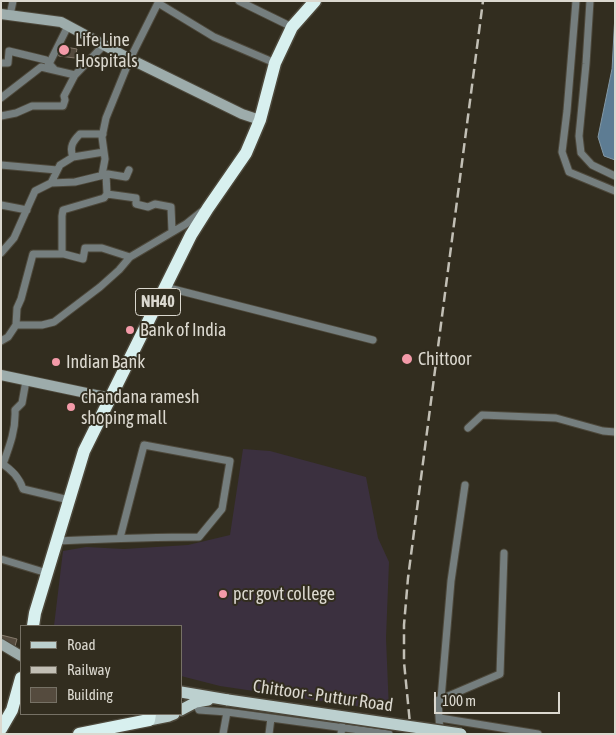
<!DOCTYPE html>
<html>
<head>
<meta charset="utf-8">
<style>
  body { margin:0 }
  #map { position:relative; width:616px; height:735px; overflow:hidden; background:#322d1f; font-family:"Asap Condensed",sans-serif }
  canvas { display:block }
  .frame { position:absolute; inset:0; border:2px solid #dbd8cf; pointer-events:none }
  .legend { position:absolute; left:20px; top:625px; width:162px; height:90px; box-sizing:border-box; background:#322d1f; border:1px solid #767165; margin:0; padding:6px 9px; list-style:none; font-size:15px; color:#dbd8cf }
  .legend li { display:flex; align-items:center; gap:10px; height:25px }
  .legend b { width:25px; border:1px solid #767165 }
  .scale { position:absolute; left:434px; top:692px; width:126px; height:22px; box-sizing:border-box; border:2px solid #dbd8cf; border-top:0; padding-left:6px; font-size:15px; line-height:18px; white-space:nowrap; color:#dbd8cf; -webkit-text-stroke:4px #322d1f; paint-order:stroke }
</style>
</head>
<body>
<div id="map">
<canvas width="616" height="735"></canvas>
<div class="frame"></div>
<ul class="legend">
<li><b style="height:6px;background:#bcd0cf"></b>Road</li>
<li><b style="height:6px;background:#c2bfb5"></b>Railway</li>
<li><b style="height:14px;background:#554b3e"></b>Building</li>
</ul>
<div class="scale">100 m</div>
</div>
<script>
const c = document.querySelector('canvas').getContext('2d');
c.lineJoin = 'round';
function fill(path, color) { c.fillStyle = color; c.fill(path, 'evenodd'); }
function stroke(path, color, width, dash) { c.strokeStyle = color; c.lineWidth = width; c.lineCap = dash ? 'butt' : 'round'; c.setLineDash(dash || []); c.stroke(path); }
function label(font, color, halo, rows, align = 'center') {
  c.font = font + ' "Asap Condensed",sans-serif'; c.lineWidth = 4; c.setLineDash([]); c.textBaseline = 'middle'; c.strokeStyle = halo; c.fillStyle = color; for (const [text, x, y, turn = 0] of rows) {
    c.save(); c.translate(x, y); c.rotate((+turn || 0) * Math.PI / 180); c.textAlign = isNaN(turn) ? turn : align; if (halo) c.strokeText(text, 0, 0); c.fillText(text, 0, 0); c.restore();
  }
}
fill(new Path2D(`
  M243,449l27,2 96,26 12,61 11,24 -3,76 3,73 -169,-25 -39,-10v-50h-127l9,-75 23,-4 38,2 64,-4 42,-10z`), '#3b303f');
const water = new Path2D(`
  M615,14v146l-11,-4 -6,-19 14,-68z`);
fill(water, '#5d7c93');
stroke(water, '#8398a5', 1);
const building = new Path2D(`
  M60,46l17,3 -2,9 -16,-2z
  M1,635l16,4 -2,7 -14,-4z`);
fill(building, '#554b3e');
stroke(building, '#857a6c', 1);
const street = new Path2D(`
  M239,1l53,26
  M576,1l-9,110 -5,41 7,20 46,19
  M590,1l-4,63 -7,72 2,17 11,12 23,11
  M158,3l56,34 61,26
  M10,15l3,-14
  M1,63h7l1,-12 37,9 9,10
  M49,64l19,-38
  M1,98l40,-31 34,8 29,-30
  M1,116l15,-3 16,-7h31l2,-6 -1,-4 11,-21
  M103,134h-23c-7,7 -11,13 -7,23l31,-5
  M1,165l56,5
  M106,174l1,20 29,4v6l12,3 7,-3 16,3 1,24
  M102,175l3,-16 -3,-22 4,-19 24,-59 29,-58
  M51,183l9,-18 13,-8
  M1,205l26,5
  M1,253l13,-15 21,-47 16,-8 24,-1 33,-8 18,3 3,-7
  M62,254v-38l1,-6 41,-12 3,-4
  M165,287l208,53
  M16,325l1,-17 4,-9 12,-45h31l19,5 2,-11h17l28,9
  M1,341l7,-4 8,-12h26l12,-3 46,-35 19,-17 11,-13 56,-33 15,-12
  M468,428l14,-13 74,3 47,13 12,1
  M1,463c11,7 18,14 22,26l46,11
  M3,464c7,-19 13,-35 12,-54l7,-7 4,-22
  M57,541c47,-2 95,-4 142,-4l23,-28 8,-48 -86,-16 -24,93
  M1,559l46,14
  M439,700l61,-26 4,-121
  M195,701l4,9 28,2 -4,22
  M227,712l162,22
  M440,718l98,16
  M269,734l2,-16
  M341,734l1,-8
  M440,734l-2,-34 3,-1 10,-118 14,-96`);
const secondary = new Path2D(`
  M1,14l60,8 69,37 112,55 18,6
  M1,375l109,23
  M1,644l20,12`);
const primary = new Path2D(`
  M181,692l47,8
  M181,710l15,-8 12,-2
  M149,720l20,-4 5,-2`);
const highway = new Path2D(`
  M33,626l2,-13 49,-162 107,-216 17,-27 38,-55 14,-33 15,-57 17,-36 23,-26
  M1,729l11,-19 9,-32
  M79,734l70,-14 1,-6`);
stroke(street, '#4d483b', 9);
stroke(secondary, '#4d483b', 12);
stroke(primary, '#4d483b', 14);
stroke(highway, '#4d483b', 15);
stroke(street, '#757e7e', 7);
stroke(secondary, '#9dacab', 10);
stroke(primary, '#bcd0cf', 11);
stroke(highway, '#d8f0ef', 12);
stroke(new Path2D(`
  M411,734l-7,-72v-37l4,-47 75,-577`), '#c2bfb5', 2.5, [10, 5]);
const primaryBridge = new Path2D(`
  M228,700l233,34`);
stroke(primaryBridge, '#4d483b', 14, []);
stroke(primaryBridge, '#bcd0cf', 11);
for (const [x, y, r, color] of [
  [64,50,6,"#f39aa8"],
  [130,330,5,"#f39aa8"],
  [407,359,6,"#f39aa8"],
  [56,362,5,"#f39aa8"],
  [71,407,5,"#f39aa8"],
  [223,594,5,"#f39aa8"]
]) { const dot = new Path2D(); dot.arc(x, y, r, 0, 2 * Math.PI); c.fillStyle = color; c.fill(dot); stroke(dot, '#322d1f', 2); }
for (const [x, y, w] of [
  [158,302,45]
]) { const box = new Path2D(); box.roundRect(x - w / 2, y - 13.5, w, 27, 4); c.fillStyle = '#322d1f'; c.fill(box); stroke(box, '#dbd8cf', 1); }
label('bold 16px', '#dbd8cf', null, [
  ["NH40",158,302]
]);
label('18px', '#dbd8cf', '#322d1f', [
  ["Life Line",75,40],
  ["Hospitals",75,61],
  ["Bank of India",140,330],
  ["Chittoor",418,359],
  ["Indian Bank",66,362],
  ["chandana ramesh",81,397],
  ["shoping mall",81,418],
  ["pcr govt college",233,594]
], 'left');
label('18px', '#dbd8cf', '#322d1f', [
  ["Chittoor - Puttur Road",323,696,8]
]);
</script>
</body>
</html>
